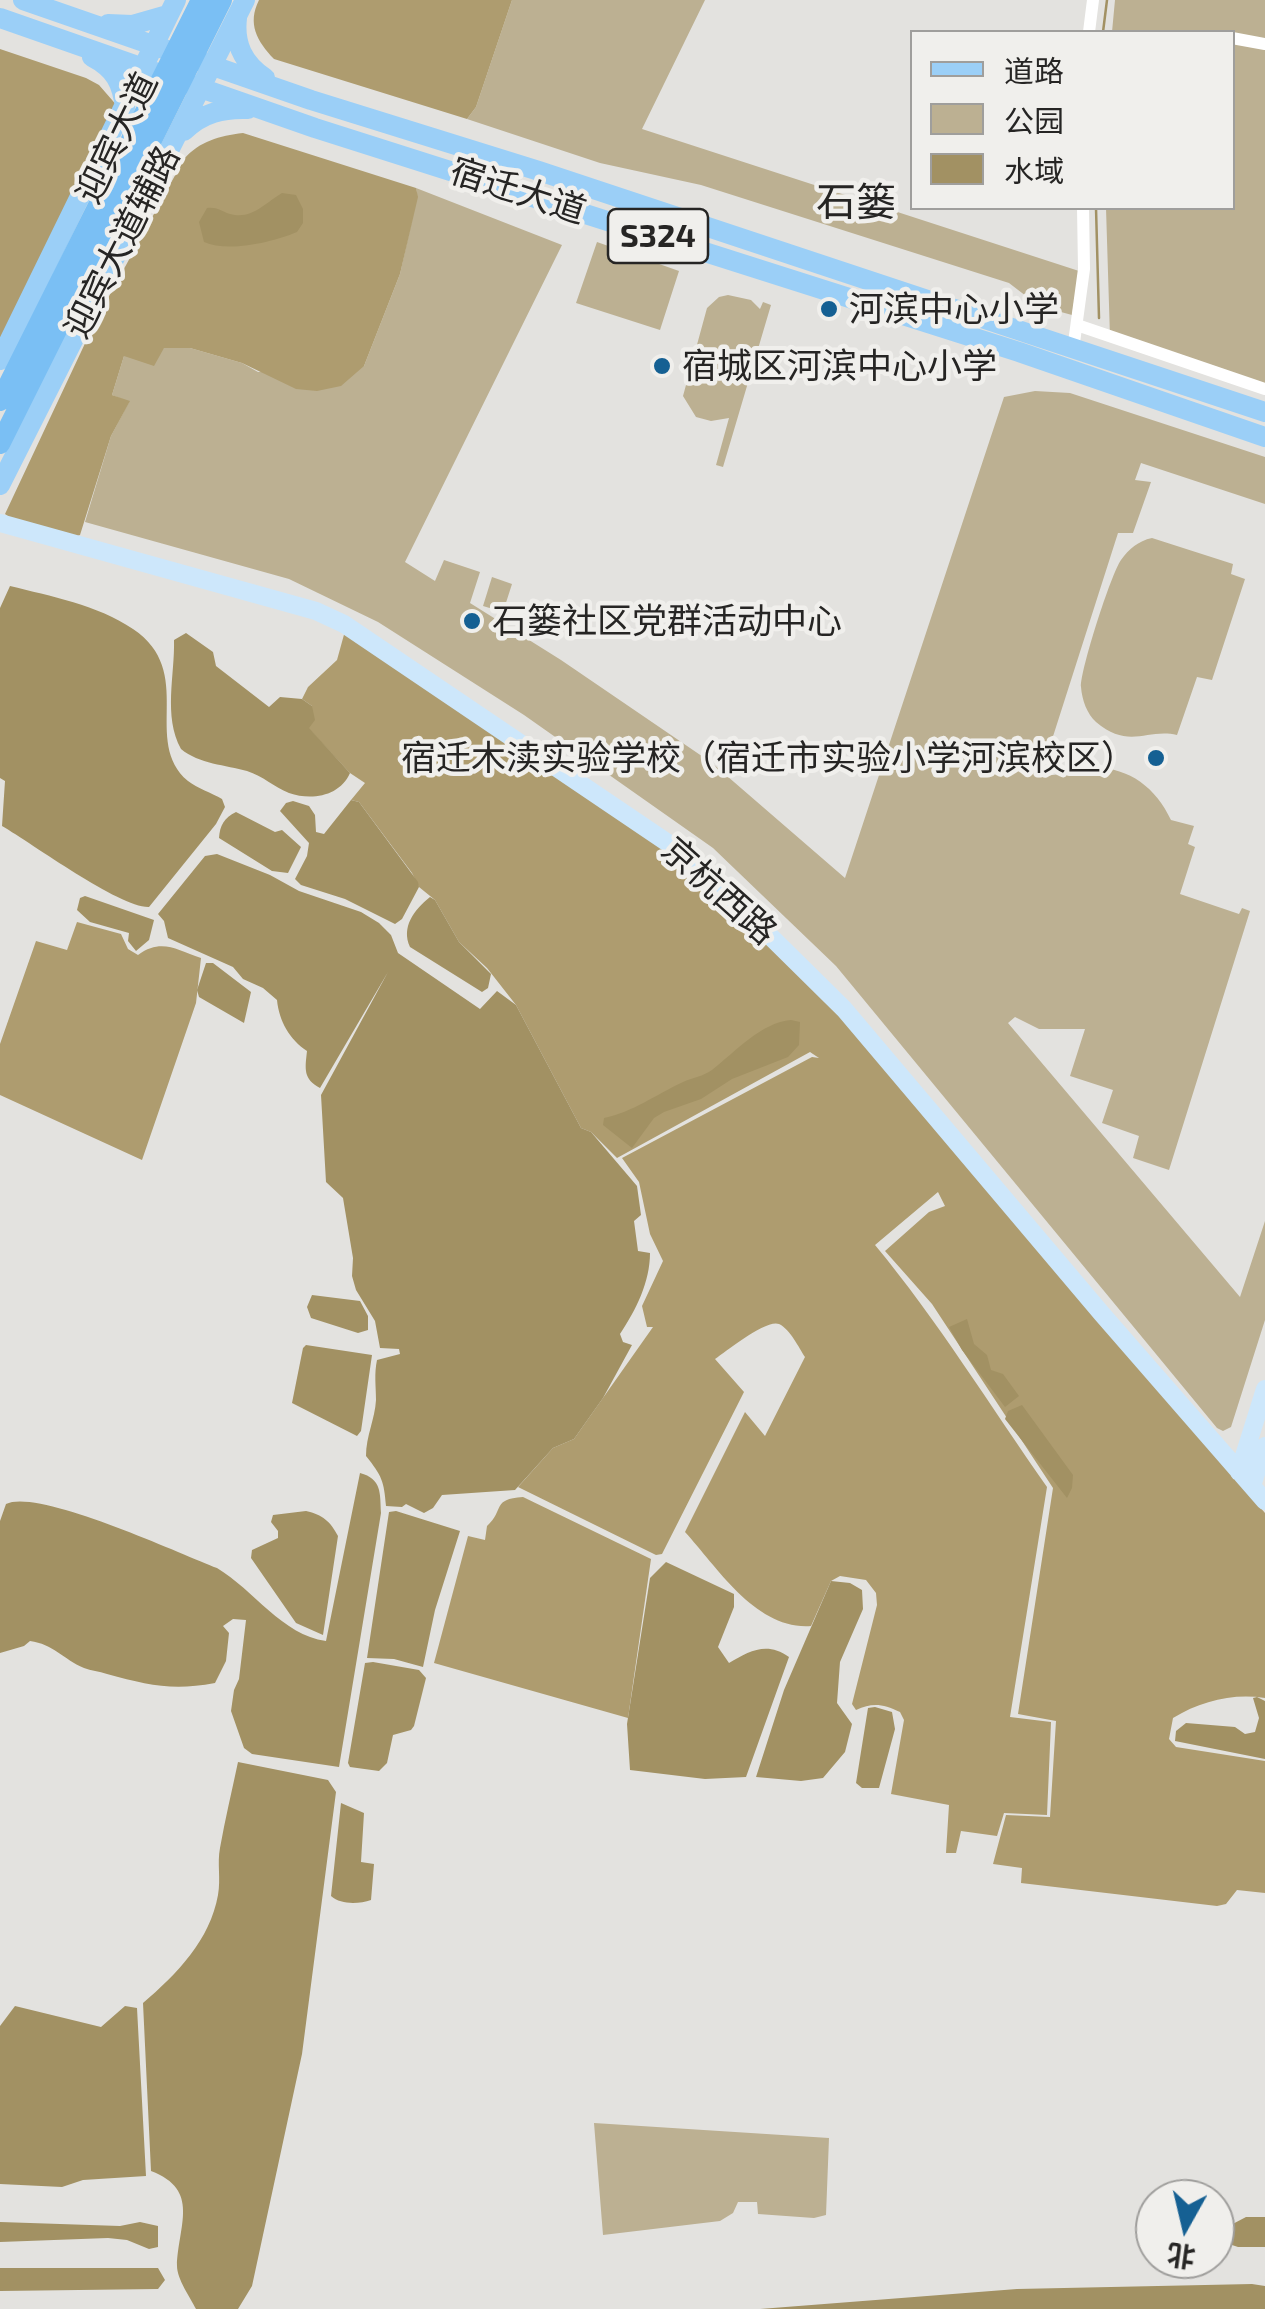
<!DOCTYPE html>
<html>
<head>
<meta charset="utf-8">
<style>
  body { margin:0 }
  #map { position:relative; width:1265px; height:2309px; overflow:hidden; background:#e3e2df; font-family:"Exo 2","Noto Sans SC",sans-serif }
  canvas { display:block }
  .legend { position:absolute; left:910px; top:30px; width:325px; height:180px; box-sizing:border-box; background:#f0efec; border:2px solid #9f9e9c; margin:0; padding:12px 18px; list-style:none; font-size:30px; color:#262524 }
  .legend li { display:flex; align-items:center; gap:20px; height:50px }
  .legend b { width:50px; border:2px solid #9f9e9c }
  .north { position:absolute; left:1135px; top:2179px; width:100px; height:100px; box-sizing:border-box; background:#f0efec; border:2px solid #9f9e9c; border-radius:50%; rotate:188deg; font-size:28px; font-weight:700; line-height:40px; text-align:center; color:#262524 }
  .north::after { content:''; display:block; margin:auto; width:35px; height:45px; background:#156093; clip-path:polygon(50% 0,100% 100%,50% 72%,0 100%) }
</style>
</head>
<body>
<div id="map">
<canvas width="1265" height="2309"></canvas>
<ul class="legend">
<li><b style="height:12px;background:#9bcff7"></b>道路</li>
<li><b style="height:28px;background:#bcb092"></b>公园</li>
<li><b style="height:28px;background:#a29163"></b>水域</li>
</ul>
<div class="north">北</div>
</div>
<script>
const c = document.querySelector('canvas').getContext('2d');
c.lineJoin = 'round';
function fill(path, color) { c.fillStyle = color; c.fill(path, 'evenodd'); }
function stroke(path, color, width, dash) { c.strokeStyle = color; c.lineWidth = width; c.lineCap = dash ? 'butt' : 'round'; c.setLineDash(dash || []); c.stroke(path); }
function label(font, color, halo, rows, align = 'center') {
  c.font = font + ' "Exo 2","Noto Sans SC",sans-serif'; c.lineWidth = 9; c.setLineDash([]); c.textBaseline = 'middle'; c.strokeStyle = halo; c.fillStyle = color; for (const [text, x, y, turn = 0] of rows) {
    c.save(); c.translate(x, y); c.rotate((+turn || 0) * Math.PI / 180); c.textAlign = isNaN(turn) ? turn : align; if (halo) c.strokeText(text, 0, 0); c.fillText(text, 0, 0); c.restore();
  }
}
fill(new Path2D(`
  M512,0h193l-63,129 437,142 -7,44 -33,-9 -30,-23 -308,-98 -101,-22 -133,-44 9,-12z
  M1115,0h150v384l-155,-47 -4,-129h126v-176h-120z
  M416,188l146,57 -157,317 30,19 9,-21 36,12 -10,31 91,57 151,103 133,115 159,-481 31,-6 35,2 195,64v47l-124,-41 -6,17 16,2 -18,51h-15l-77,241c13,4 25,-3 39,-5 41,-7 74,14 91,51l23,6 -6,18 7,3 -15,47 59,20 3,-6 8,3 -81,259 -36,-12 6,-22 -37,-13 11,-33 -43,-14 15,-47h-46l-24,-12 -7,6 232,274 25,-76v99l-34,107 -8,4 -6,-3 -381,-462 -123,-118 -189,-133 -146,-93 -89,-43 -204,-57 26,-86 18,-34 -17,-7 12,-39 40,-8h26l52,15 16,9 106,-6 36,-92 17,-77z
  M597,242l82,29 -19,59 -84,-27z
  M728,295l23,5 9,9 3,-7 8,3 -48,162 -7,-2 13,-47 -18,3 -15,-4 -13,-21 24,-88 12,-11z
  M1152,538l81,26 -2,10 14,5 -33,101 -15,-3 -20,58c-30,-7 -48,15 -81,-13 -9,-8 -14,-22 -15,-35 -1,-16 30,-113 40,-127 8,-11 17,-19 31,-22z
  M492,577l20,7 -9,28 -20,-6z
  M594,2123l235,15 -3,77 -12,3 -56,-4 -1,-12h-19l-5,11 -13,8 -117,14z`), '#bcb092');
fill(new Path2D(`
  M259,0h253l-36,107 -9,12 -193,-60c-17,-18 -27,-35 -15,-59z
  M0,49l86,29 13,7 20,23 -119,254z
  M243,133l173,55 2,9 -18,77 -36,92 -23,20 -24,5 -21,-2 -54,-26 -52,-15h-26l-10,18 -30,-10 -12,39 18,6 -19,35 -31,99 -8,3 -60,-19 -7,-5 91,-194 88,-161c16,-18 35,-23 59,-26z
  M345,631l339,227 168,168 258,309 155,178v185c-32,-5 -64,3 -92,20l-4,21 7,8 89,14v132l-28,-3 -11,14 -9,2 -196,-23 1,-15 -29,-4 13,-49 44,2 6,-96 -38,-7 35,-226 -121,-184 -47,-53 44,-39 16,-6 -7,-14 -63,53c63,76 115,161 172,242l-37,230 41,5 -4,93 -43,-2 -7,23 -36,-5 -5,22h-10l3,-48 -58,-11 13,-74 -4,-8c-17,-8 -27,-10 -44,-2l-4,-6 25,-99 -1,-12 -10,-13 -26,-4 -9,5 -20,45c-55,4 -93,-58 -126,-94l60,-120 20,24 40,-79c-6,-9 -15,-28 -26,-33 -13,-5 -52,27 -64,35l29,33 -82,162 -6,1 -138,-68 35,-39 21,-9 79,-112h-6l-5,-21 21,-45 -13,-27 -11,-52 -17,-24 190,-101 7,1 -9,-6 -193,106 -26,-26 -10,-4 -65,-123 -29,-37 -28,-26 -24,-42 -16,-13 -7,-14 -53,-71 -8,-2 14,-17 -15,-10 -42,-45 4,-22 -10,-7 6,-12 29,-27z
  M77,922l44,12 7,15 10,6c24,-17 38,-5 63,3l-5,45 -54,157 -142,-65v-51l36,-103 31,9z
  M523,1497l128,62 -23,159 -194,-55 34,-127 17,4 2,-14c18,-16 4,-27 36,-29z`), '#ae9c6f');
fill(new Path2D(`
  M282,193l14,2 7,14v14l-6,9c-24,10 -69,21 -93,10l-5,-20 8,-14c11,-1 13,3 23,6 22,6 35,-11 52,-21z
  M10,586c40,10 88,19 123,43 64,43 8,112 55,152 9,7 24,12 34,18l3,8 -9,17 -67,83c-29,1 -116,-63 -147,-81l3,-45 -5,-3v-170z
  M186,633l27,19 3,14 53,41 11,-10 22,2 10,7 3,14 -6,8 41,45c-10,23 -38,28 -61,20 -15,-6 -26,-17 -42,-22 -21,-6 -48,-7 -66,-22 -18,-33 -6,-74 -7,-109z
  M351,800l8,2 59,80 1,5 -17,32 -7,5 -50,-25 -44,-14 -6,-6 12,-23 2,-13 -29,-32 6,-8 7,-2 16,5 6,9 1,17 8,2z
  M236,812l39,20 7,-2 19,17 -13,26 -16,-2 -53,-33c1,-13 5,-20 17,-26z
  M217,854l53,21 29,16 62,21 18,11 12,12 7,18 82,56 17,-18 19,14 65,123 10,4 46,54 4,29 -7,6 4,30 12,2c0,29 -14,57 -30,81l3,8 9,3 -29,53 -29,41 -21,9 -38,42 -73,5 -9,13 -9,5 -18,-9 -4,3 -16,-1c-2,-25 -4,-30 -20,-50 0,-20 9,-37 10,-56 0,-14 -2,-26 1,-40l23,-6 -1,-5 -19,-1 -5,-27 -19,-31 -4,-14 1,-18 -10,-60 -17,-16 -5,-87 67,-123 -68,116c-17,-9 -15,-19 -13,-37 -17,-11 -28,-30 -30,-51l-14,-12 -20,-9 -10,-12 -65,-29 -4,-17 -6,-7 47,-58z
  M85,896l69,24 -5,20 -13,11 -8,-10 1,-8 -39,-11 -13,-12 3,-12z
  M430,897l5,3 24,42 32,32 -3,14 -6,4 -72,-45c-9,-20 4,-37 20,-50z
  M206,963h7l38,29 -7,31 -45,-26 -2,-7z
  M791,1020l9,2 -1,23 -11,12 -56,22 -31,20 -37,13 -10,6 -22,30 -29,-23 1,-7c29,-6 51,-23 79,-36 9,-4 21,-6 29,-12 23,-18 50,-48 79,-50z
  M312,1295l48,6 8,15v14l-10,3 -47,-15 -4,-11z
  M967,1319l7,25 13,11 4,15 12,4 16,22 -14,11 -43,-57 -13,-23z
  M306,1345l66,10 -11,76 -4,5 -65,-33 11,-55z
  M1022,1405l51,70 -1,13 -5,10 -62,-79 3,-8z
  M360,1473c22,6 20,20 21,40l-42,254 -87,-13 -8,-6 -13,-37 3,-21 5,-11 7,-59 -13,-1 -10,7 6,7 -3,28 -11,22c-43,8 -67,2 -108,-9 -8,-3 -16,-3 -23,-6 -21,-9 -31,-24 -54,-27l-6,5 -24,7v-132l6,-17c32,-16 172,49 211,64 37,22 65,67 109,73z
  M306,1511c17,4 24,10 32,25l-15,99 -27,-12 -45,-65 1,-8 26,-12v-7l-7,-9 2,-7z
  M396,1511l64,20 -25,79 -12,57 -29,-8 -27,-1 22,-146z
  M666,1562l68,32v13l-16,40 11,16c20,-12 38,-22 60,-6l-43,120 -41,2 -75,-9 -3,-46 23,-146z
  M831,1581l19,2 12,7 1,19 -23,53 -3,41 15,21 -7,28 -22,26 -22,3 -45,-4 28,-87z
  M373,1662l46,8 7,8 -12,48 -3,4 -18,5 -6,28 -8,8 -29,-4 -2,-4 17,-100z
  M1257,1697l8,4v58l-90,-18 1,-10 10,-8 49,4 10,7 10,-2 4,-14 -6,-20z
  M875,1707l17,5 3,17 -16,59h-17l-6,-5 12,-75z
  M238,1762l90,18 8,12 -34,262 -50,232 -14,23h-42c-6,-12 -19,-30 -19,-43 1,-40 24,-76 -26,-95l-8,-168c34,-29 67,-63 75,-108 3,-16 -1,-32 2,-47 5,-29 12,-57 18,-86z
  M341,1803l23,10 -3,49 13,2 -3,36c-12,4 -30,5 -40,-4z
  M15,2006l86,21 24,-21 12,2 9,168 -63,4 -21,7 -62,-3v-158z
  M1246,2217h19v30h-27l-9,-3 -2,-17z
  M0,2222l120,4 20,-4 18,4v21l-9,2 -22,-9 -19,-2 -108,4z
  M0,2268h158l7,12 -7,9 -158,2z
  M1252,2284l13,2v23h-505l257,-20z`), '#a29163');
stroke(new Path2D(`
  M1103,32l4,-32
  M1096,208l3,110`), '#a29163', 2.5);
stroke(new Path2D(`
  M1089,32l4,-32
  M1232,38l33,6
  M1077,325l188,64
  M1073,350l11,-81 -1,-61`), '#fff', 12);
stroke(new Path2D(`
  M0,523l316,88 28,13 349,236 151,149 258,305 163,187
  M1239,1472l26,-83
  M1252,1486l13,-40`), '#cde7fb', 18);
stroke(new Path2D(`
  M23,0l288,100 228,71 726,241
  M0,18l315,110 704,224 246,85
  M237,18c-3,26 6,45 28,60
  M108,24l24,1 35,-10
  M92,57c23,12 30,26 33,51
  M184,131c18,-18 39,-23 64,-22
  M0,360l176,-360
  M0,485l245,-485`), '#9bcff7', 20);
stroke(new Path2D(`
  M0,401l201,-401
  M0,444l222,-444`), '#7abff4', 20);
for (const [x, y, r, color] of [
  [829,309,10,"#156093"],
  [662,366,10,"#156093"],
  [472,621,10,"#156093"],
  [1156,758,10,"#156093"]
]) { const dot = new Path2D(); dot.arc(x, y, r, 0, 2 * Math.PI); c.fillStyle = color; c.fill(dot); stroke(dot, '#f0efec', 4); }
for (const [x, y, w] of [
  [658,236,100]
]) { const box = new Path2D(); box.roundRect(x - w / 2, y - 27, w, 54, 8); c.fillStyle = '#f0efec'; c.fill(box); stroke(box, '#262524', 2.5); }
label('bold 32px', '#262524', null, [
  ["S324",658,236]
]);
label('35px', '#262524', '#f0efec', [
  ["迎宾大道",117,138,-64],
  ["宿迁大道",518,191,18],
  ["迎宾大道辅路",122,242,-63],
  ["京杭西路",719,891,42]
]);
label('35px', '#262524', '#f0efec', [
  ["河滨中心小学",849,309],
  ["宿城区河滨中心小学",682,366],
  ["石篓社区党群活动中心",492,621],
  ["宿迁木渎实验学校（宿迁市实验小学河滨校区）",1136,758,"right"]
], 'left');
label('40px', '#262524', '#f0efec', [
  ["石篓",856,203]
]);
</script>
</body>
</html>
